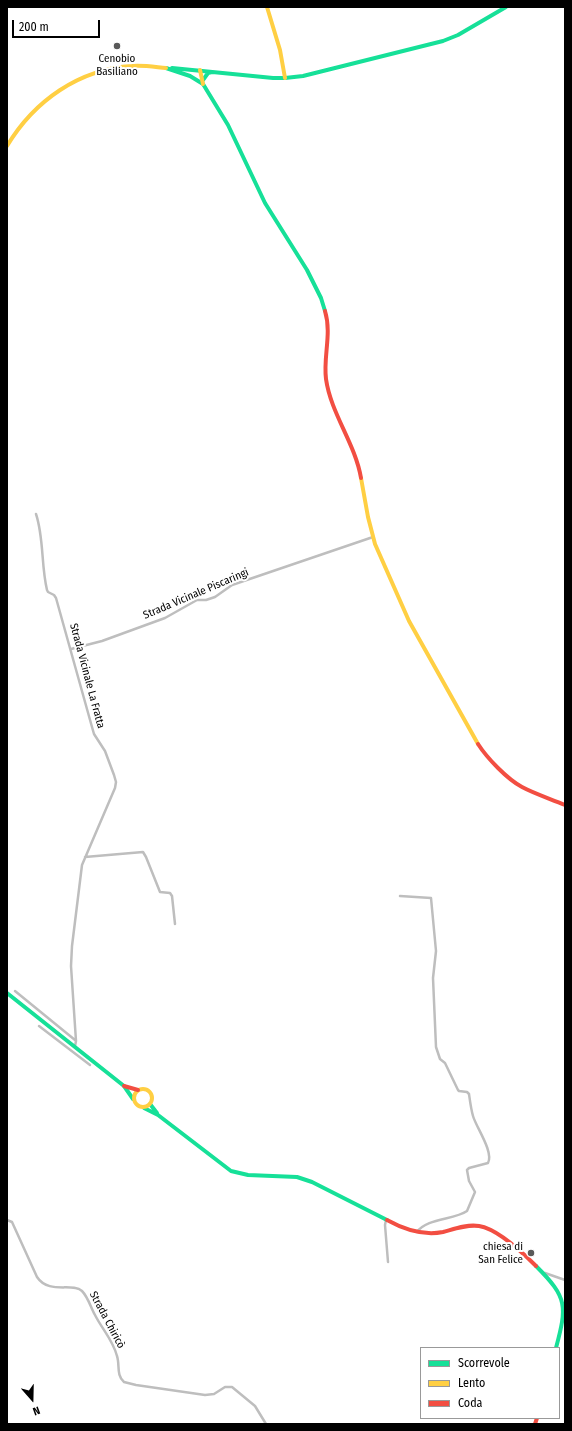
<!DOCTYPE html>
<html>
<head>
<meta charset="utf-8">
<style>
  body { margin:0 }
  #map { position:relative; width:572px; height:1431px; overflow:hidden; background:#fff; font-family:"Fira Sans Condensed",sans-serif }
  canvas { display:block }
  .frame { position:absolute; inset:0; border:8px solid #000; pointer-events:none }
  .legend { position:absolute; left:420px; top:1347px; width:140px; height:72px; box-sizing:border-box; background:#fff; border:1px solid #999; margin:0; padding:5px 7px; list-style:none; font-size:12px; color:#000 }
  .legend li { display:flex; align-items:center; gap:8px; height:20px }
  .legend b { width:20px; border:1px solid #999 }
  .north { position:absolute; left:12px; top:1379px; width:40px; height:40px; -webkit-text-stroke:3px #fff; paint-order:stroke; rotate:160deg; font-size:11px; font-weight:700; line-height:16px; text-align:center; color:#000 }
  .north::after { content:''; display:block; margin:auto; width:14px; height:18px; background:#000; clip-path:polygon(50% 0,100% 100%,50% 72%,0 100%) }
  .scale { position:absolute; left:12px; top:20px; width:88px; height:18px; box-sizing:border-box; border:2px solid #000; border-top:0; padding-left:5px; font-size:12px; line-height:14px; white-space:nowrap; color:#000; -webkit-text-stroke:3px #fff; paint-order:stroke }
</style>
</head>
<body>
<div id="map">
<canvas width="572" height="1431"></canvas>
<div class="frame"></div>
<ul class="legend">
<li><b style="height:5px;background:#16e098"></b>Scorrevole</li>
<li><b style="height:5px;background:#ffcf43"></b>Lento</li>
<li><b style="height:5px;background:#f24e42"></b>Coda</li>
</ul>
<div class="north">N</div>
<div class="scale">200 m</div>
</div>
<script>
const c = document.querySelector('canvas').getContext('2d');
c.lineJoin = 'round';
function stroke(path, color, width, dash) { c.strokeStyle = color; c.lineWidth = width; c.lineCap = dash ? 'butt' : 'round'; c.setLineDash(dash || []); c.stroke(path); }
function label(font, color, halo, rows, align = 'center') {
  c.font = font + ' "Fira Sans Condensed",sans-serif'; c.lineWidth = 4; c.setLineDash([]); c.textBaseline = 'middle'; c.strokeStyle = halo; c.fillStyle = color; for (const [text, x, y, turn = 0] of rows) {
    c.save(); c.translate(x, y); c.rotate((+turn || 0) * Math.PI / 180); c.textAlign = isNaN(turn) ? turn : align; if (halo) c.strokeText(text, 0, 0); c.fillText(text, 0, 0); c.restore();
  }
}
stroke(new Path2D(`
  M36,514c8,24 5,51 11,76l1,2 6,3 2,3 36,129 2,7 11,17 9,24 2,7 -1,6 -33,77 -10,81 -1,20 5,75 -1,5
  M71,649l31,-8 63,-23 32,-18h9l9,-3 17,-12 141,-48
  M85,857l58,-5 3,5 14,35 10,1 2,3 3,28
  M400,896l31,2 5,53 -3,27 3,69 4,12 5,4 13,27 1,1 8,1 2,2c1,7 2,15 4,22 3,11 21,36 15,47l-19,5 -2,2 2,11 6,11 -8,19c-13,9 -40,7 -50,21
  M15,991l60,49
  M39,1026l51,39
  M7,1220l5,2 25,55c12,18 35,5 45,14 6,6 9,17 13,24 7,14 18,25 22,41 3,9 -1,19 7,26l12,3 69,10 9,-1 11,-7h7l23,19 11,18
  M386,1220l-1,5 3,37
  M543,1273h2l20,7`), '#bebebe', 2.5);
stroke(new Path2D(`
  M166,68l24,8 13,8 25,41 37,78 42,67 14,28 4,13
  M172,68l101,10h12l18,-2 140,-35 15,-6 48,-28
  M203,80l5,-7 4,-1
  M7,993l117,93 9,13
  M150,1104l7,9
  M144,1108l14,7 73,56 17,4 49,2 15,5 75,38
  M536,1266c32,32 31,40 20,82`), '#16e098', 4);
stroke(new Path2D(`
  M267,7l13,43 5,28
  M200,70l3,14
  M7,146c27,-45 72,-77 125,-80 11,-1 23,1 34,2
  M361,478l7,39 7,27 34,77 69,123
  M134 1098a9 9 0 1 1 18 0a9 9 0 1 1-18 0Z`), '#ffcf43', 4);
stroke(new Path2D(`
  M325,311c7,23 -2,46 1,68 5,35 29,64 35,99
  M478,744c9,14 29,35 44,43 13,7 29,12 43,18
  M124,1086l14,4
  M387,1220c18,10 36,16 56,12 11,-3 24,-8 36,-6 19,3 44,27 57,40
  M535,1424l2,-6`), '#f24e42', 4);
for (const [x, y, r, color] of [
  [117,46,4,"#595959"],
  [531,1253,4,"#595959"]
]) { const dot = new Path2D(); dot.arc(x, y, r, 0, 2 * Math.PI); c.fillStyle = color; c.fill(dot); stroke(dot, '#fff', 1.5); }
label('11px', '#000', '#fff', [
  ["Cenobio",117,59],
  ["Basiliano",117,72],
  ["chiesa di",523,1247,"right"],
  ["San Felice",523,1260,"right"]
]);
label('11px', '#000', '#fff', [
  ["Strada Vicinale Piscaringi",196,594,-23],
  ["Strada Vicinale La Fratta",87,676,75],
  ["Strada Chiricò",107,1320,62]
]);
</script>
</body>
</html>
